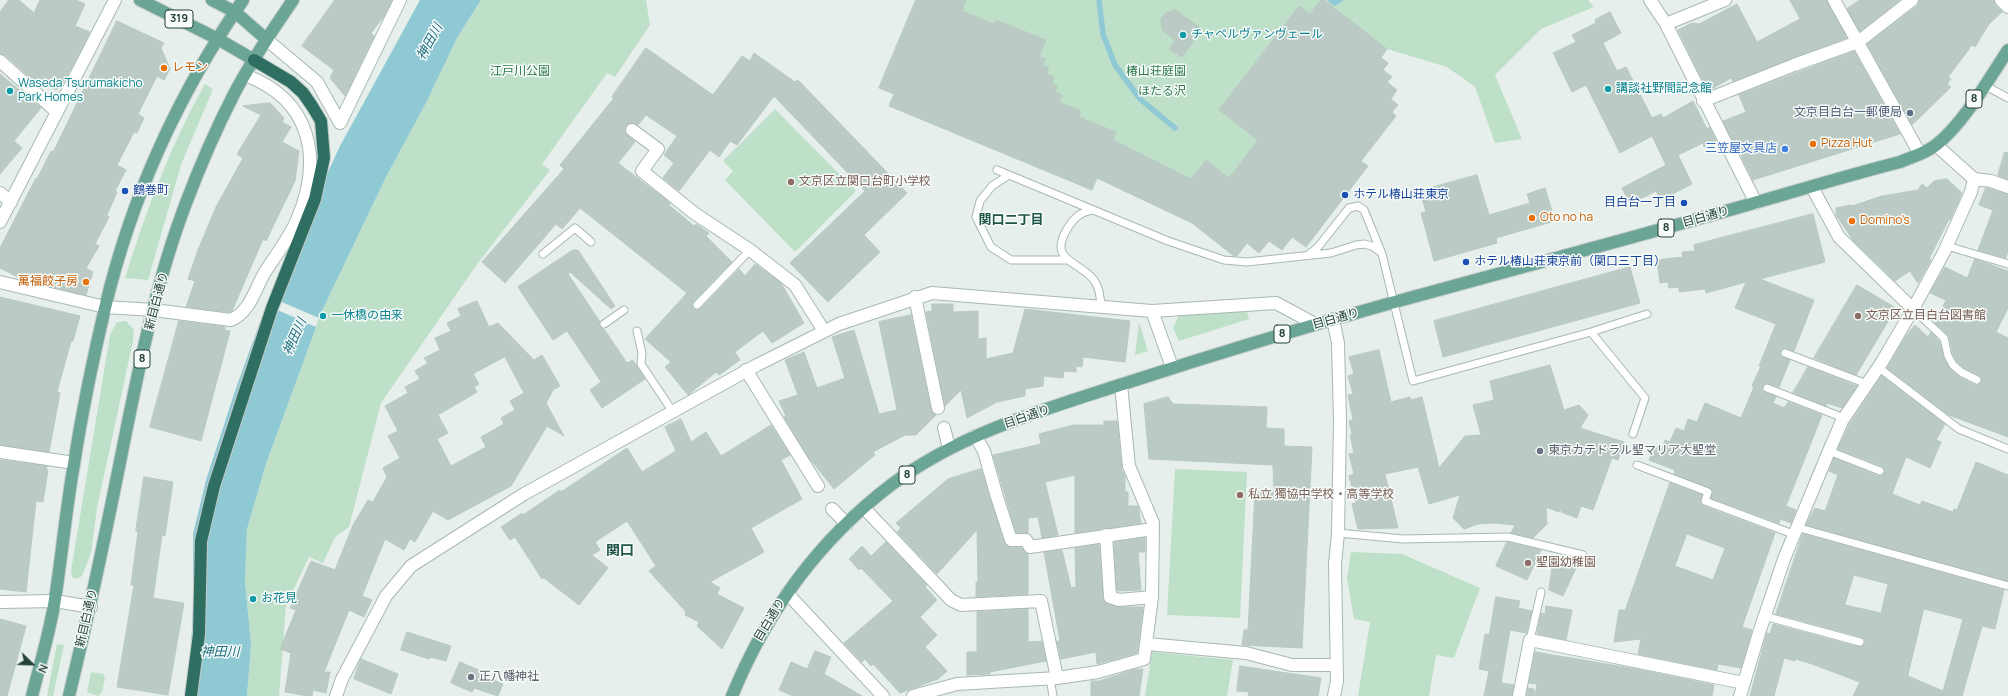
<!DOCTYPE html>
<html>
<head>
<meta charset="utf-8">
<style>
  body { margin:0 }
  #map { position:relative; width:2008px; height:696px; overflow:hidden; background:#e6efeb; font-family:Manrope,sans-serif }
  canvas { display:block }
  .north { position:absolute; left:12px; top:644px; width:40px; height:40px; -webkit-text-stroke:3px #f7fbf9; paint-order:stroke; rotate:113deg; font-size:11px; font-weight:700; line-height:16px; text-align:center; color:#24423a }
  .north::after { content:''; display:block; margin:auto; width:14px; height:18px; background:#24423a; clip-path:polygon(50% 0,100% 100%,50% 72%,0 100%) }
</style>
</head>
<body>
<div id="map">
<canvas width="2008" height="696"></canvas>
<div class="north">N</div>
</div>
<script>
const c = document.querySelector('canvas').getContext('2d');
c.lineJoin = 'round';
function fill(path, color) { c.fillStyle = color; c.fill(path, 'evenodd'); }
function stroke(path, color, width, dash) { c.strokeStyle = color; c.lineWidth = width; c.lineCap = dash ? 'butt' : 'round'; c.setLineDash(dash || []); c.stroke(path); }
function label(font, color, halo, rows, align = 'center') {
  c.font = font + ' Manrope,"Noto Sans JP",sans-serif'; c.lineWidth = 3; c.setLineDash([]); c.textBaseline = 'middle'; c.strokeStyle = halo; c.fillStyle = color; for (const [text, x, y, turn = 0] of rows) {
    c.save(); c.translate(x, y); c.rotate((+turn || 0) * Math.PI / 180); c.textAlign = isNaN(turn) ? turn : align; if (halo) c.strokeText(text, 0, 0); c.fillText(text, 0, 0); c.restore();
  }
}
fill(new Path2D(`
  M481,0h165l4,25 -35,52 -8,-4 -65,91 8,6 -72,93 -97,140 -32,124 -14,10 -12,26 -14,-6 -23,48 -7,91h-32l4,-51 -6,-64 2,-52 19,-65 56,-153 64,-134 41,-76 30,-63z
  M966,0h355l-11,14 -11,-8 -80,104 39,30 -29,38 -23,-18 -15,19 -78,-39 3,-8 -37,-15 2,-6 -22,-9 3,-7 -7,-3 2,-6 -5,-3 -5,-9 2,-6 -6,-2 2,-7 -6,-2 7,-17 -50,-20 -2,4 -32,-13z
  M1324,0h264l6,7 -53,22 -46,46 27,64 -27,4 -20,-56 -28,-20 -60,-18z
  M205,84l8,5 -32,76 -33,115 -23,-2c21,-67 46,-134 80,-194z
  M775,109l81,82 -61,61 -70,-72 8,-9 -10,-10z
  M1247,311l2,8 -70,22 -6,-13 6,-13z
  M126,321l8,9 -1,11 -36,167 -6,45 -9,23 -7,3 -3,-2 -1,-6 39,-236 7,-13z
  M1139,322l9,29 -13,4z
  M1175,469l72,3 -7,146 -73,-3z
  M1351,552l51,2 78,34 -26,70 -18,-3 -7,41h-71l12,-74 -16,-3 -7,-41z
  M57,644l7,1 -11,51h-6z
  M1152,652l81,8 -6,36h-82z
  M91,672l12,2 2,5 -3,13 -4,4 -11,-4z`), '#bfe0c8');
fill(new Path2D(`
  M420,0h61l-24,38 -30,63 -41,76 -64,134 -56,153 -19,65 -2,52 6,64 -4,51h-63l6,-31 3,-57v-74l13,-54 30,-92 29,-80 75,-162z`), '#8ec9d4');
fill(new Path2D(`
  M270,297l49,21 -3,9 -50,-22z`), '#e6efeb');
stroke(new Path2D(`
  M1099,0l4,34 12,31 25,34 35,29
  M1331,0l4,3 5,-3`), '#8ec9d4', 5.5);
const building = new Path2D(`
  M9,0h10l15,13 6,-13h36l9,4 -10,22 15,6 -25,48 -9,10 -25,-12 -26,-23 -5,-1v-42z
  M335,0h57l-8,16 -13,17 3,3 -29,60 -15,-18 4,-8 -32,-24z
  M916,0h50l-4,11 32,13 2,-4 50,20 -7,17 6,2 -2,7 6,2 -2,6 7,3 -2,6 5,3 -2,6 7,3 -3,7 22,9 -2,6 37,15 -3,8 78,39 15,-19 23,18 29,-38 -39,-30 80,-104 11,8 11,-14h3l63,49 -6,9 7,5 -5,7 9,7 -5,5 10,8 -6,9 7,6 -6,7 4,4 -35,45 7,5 -62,81 -14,-10 -10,13 -13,-9 -10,12 -12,-10 -10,13h-3l-42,-33 -95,-45 -5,12 -203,-84 5,-12 -15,-6z
  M1790,0h36l21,38 -114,43 -2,-3 -23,13 -30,-61 14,-7 7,1 38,-20 20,38 43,-23z
  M1860,0h40l-40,31 -13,-22z
  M1919,0h75l1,5 7,7 -13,12 -14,23 -3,-2 -24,32 3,2 -4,5 4,3 -39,38 -45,-81 50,-38z
  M1175,10l27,19 -20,28 -13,-8 6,-8 -13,-11 -1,-11 5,-6z
  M1610,12l11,21 -18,10 14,28 9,-4 26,51 9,-4 2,4 30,-17 14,28 3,-2 6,14 -12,6 -1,-4 -25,12 14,29 -31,16 -5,-9 -26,13 -8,-16 44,-23 -14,-29 -32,17 -34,-68 -14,7 -19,-39 23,-11 -4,-7 24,-12 -1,-3z
  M117,21l47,22 -3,5 9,21 -6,11 -7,-4 -19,38 6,4 -7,15 -3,-1 -17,33 9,5 -11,21 2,1 -10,23 2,2 -14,27 4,2 -13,22 7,4 -7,23 -37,-9v-2l-21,-10 -4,6 -24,-12v-20l36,-70 1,1 14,-28 2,1z
  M646,48l67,47 29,-39 8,5 4,-8 41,29 3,-2 109,113 -43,42 16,17 -52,50 -38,-39 75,-72 -91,-95 -37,49 -7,-4 -11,16 -9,-7 -31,41 -16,-13 11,-15 -10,-8 13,-19 -31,-21 -8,10 -6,-2 -6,2 -1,8 10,9 -17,21 52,40 -1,2 25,21 2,-2 13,9 -3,3 26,26 -39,40v6l3,2 5,-2 38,-39 6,7 10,-12 26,19 23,40 -32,20 -9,-12 -28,21 5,8 -21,15 -3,-3 -28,23 -23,-28 6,-5 -26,-23 42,-46 -107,-85 -18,21 -6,-5 -51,59 -23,-21 82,-93 -4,-4 54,-67 -2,-1z
  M1854,51l46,83 -147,46 -10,-20 -6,-18 -3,1 -11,-22 23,-9 -7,-17z
  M0,74l41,34 -27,33 8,7 -22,26z
  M270,103l14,15 -2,4 9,5 -9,15 17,9 -4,30 -29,60 -3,-2 -31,72 -3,1 -43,-5 9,-26 -7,-2 10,-29 18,-43 27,-49 -6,-4 24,-39 -18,-9z
  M2005,152l3,1v26l-10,-4z
  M1477,175l12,40 41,-12 -3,-9 18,-6 10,33 -59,17 1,5 -63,18 -13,-48 5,-1 -6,-21z
  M1947,179l15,14 -12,27 -1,-1 -20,40 2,1 -13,23 -8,-12 -15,10 -42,-41 -17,-25v-7l15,-3 1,1 30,-10 36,-6 4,-6 5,4 7,-7z
  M1986,188l22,6v57l-2,7 -28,-8 15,-40 -14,-5z
  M1813,214l12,48 -65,17 54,21 -20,51 -9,-3 -4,3v5l9,4 -11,27 -12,-4 -5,4 1,4 13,6 -3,6 11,5 4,-6 34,13 -36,91 10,4 -5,13 -11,-4 -1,4 -68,-25 2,-7 -3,-3 -36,-14 1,-4 -26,-10 6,-14 7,3 3,-9 5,2 6,-14 8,3 4,-12 9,3 8,-19 36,15 13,-31 -2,-1 9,-20h-2l17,-42 -41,-16 11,-26 -40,11 -1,-4 -26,3v-5l-10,1 -1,-6 -8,1 -3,-23 26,-3 -1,-5 13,-1 -1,-6z
  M573,250h5l37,56 -4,3 -41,-37 -2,2 32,48v5l4,2 23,34 6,-3 12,19 -43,29 -12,-18 11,-8 -34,-51 -14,9 -35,-53z
  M1975,259l33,12v37l-12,24 12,6v99l-59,-22 -62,-47 19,-32 9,-11 13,12 3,-5 8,9 5,17 6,11 8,7 17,9 6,-2 1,-4 -2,-3 -16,-8 -7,-6 -4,-8 -4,-18 -14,-13 11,-23 -16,-7 15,-26 22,11z
  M1630,267l10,36 -197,54 -9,-36z
  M1857,285l39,23 -40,67 -42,-17z
  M0,297l80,19 -7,25h-2l-14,51 3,1 -11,59 -49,-7z
  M477,301l12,26 9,-4 36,37 8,-5 18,31 -7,4 -7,13 18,33 -17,-10 -36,60 -63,34 -15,-9 -18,31 -5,-3 -6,11 -19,-11 -23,57 10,4 -8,17 -15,-7 -25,62h6l-4,21 -13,-3 -1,6h-4l-23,-4 6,-39 -11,-4 16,-39 -6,-2 21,-47 24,9 18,-45 15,-25 5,2 14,-25 -4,-9 17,-10 -12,-22 10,-5 -13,-25 23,-13 -3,-6 15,-8 -5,-8 13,-8 -4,-5 16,-8 -5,-12 16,-7 -4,-8 14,-7 -3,-7zM505,357l19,36 -14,8 5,9 -14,8 3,6 -23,13 5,10 -35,19 -14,-27 11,-6 -10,-18 39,-23 -3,-5 5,-3 -6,-10z
  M932,304h21v8l25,-1v28l8,-1v21l27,-6 12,-44 105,12 -5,41 -42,-5 -1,10 -6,-1v6l-12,-1 -1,7 -19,-2 -1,10 -18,3v7l-28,6 -30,16 -6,-28 -16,16 -19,-94 6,-1z
  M911,315l20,95 5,5 -20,20h-11l-32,17 2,3 -41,34 -27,-34 -23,-38 2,-1 -7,-15 19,-6 -13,-35 19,-8 13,36 28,-10 -13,-41 22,-7 25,84 18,-4 -18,-88z
  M179,321l46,6 -1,3 6,1 -29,110 -51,-14z
  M1379,350l12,52 19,-5 1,3 11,-3 17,71 26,-32 16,-1 -8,-30 21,-5 -4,-19 60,-16 14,45 15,-5 9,10 -8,13 44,14 -6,18 -6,-2 -19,52 -12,-4 -4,12 -16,-6 1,-5 -3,5 -13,-5 1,17 -14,14 -22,-5 4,-8 -21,-2 -16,1 -14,5 -11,-11 7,-23 -31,9 -11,-37 -33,7 13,54 -40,1 -6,-25 4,-1 -7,-27 5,-2 -5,-20 5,-1 -4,-18 2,-1 -3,-13 4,-1 -5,-25 5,-1 -5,-18 6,-2 -5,-17z
  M1808,367l49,19 -15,22 -15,-5 -1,3 -33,-13z
  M1882,376l63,48 -9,16 5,2 -11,26 -24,-11 -14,37 28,11 2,-4 31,11 1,-3 3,1 19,-48 32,13v106l-202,-56 9,-17 10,3 13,-36 -9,-4 5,-13 44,18 6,-3 1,-3 -3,-4 -44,-17 11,-24z
  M1168,397l5,7 94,3 -1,21 18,1v17l28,1 -10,201 -60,-3 2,-15h4l7,-138 19,-1 -1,-26 -124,-6 -5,-55z
  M681,419l10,23 15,-10 15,24 50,-31 19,30 -9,5 21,39 -51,29 13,24 -54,30 10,6 -3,6 27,14 -22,41 -25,-23 2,-4 -14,-7 1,-3 -37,-41 7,-5 -29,-45 -32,21 5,8 -8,5 16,13 -29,37 -35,-27 -2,1 -27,-42 -5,3 -9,-13 21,-14 1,2 37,-25 1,2 66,-44 15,24 34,-21 -11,-24z
  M1104,421h13l5,50 3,4v17h3v14h10l3,17 -66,10v-58l-30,7 13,53 -16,3 -4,-21 -10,1v15l-12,-1 -23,-77 48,-11 -2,-10 34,-9h31z
  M0,460l47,6 -1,3 2,1 -5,32 -7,-1 -10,91 -26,-3z
  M981,469l23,74 7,4 11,1 6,6v40l-52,3v-15h2l-1,-52 -40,44 -40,-42 4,-4 -5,-5 52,-44z
  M144,477l29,5 -8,54 -3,-1 -9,63 31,5 -16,92 -51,-8 17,-102h-3l7,-53 -2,-1z
  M1670,483l32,12 -2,7 3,4 72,27 -33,94 10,3 -11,38 -23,-4 -1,6 -79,-16 3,-15 -27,3 5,-32h6zM1687,534l38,14 -12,32 -38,-14z
  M1803,534l201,56 -9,39 -13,-3 -20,70h-109l7,-14 -48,-18 -16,-5 -1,2 -11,-3 -10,38h-24l17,-63 3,1 3,-10 86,23 6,-3v-4l-4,-3 -85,-23zM1854,575l34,9 -7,29 -36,-8zM1924,609l39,10 -20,72 -35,-15z
  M1145,538v14h-7l3,38 -24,1 -3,-49z
  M886,542l41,43 -2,2 12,13 -17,17 17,18 -12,12 22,24 -9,8 -38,14 -27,-29 -2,2 -6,-7 -3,3 -18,-19 49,-42 -32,-33 -2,2 -10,-11 13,-13 9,10z
  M1507,542l34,8 -14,30 -31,-14z
  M1099,544l5,57 13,6h26l-6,46 -40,11 -1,-12 -35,7 -4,-18h3l-16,-89 18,-2 9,38 5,-1 -1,-39z
  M1554,556l23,10 -14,30 -14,-6z
  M1496,597l24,4 -2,7 14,3 -6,22 -16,-3 -9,53 13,2 -2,11h-28l5,-25 -10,-2 6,-35 4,1z
  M1546,606l26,4 -6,30 -29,-6 4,-21 4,1z
  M1028,609v33l14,-1 4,20 -56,11v2l-23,1v-23h10v-40z
  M0,619l26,7 -19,70h-7z
  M407,632l44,14 -5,15 -16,-4 -1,2 -28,-9z
  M815,651l16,6 -7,17 38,22h-69l-14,-6 12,-28 16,7z
  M1535,652l101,17 78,16 -2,11h-177l2,-12 -8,-1z
  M361,659l37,15 -7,20 -37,-15z
  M460,662l23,10 -2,3 22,9 -5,12 -24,-8 -2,4 -21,-9z
  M1240,666l81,12 -3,18h-70l1,-4 -12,-1z
  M1136,669h7l-4,27h-48v-15h8z
  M1528,688l6,1v7h-7z`);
fill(building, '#bbcac4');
stroke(building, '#b8c9c2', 1);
const service = new Path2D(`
  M1984,85l24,13
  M997,170l171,71 56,19 23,2 84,-9 25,-8 8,-1 8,2 8,6
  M1009,175l-17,11 -12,15 -4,16 15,30 20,13h55
  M1093,210c-12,2 -17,6 -24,16 -23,35 9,34 25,54 6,9 6,17 7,26
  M1947,246l61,18
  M543,254l32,-26 16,14
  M1308,255l10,-8 31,-39 9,-2 6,4 18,44 31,127 178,-49 54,66 -12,36
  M697,305l53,-55
  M1913,309l31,29 4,18 5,9 8,7 16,8
  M604,324l20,-14
  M637,331l5,22 -1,11 32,48
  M1591,332l56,-18
  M1785,353l82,31
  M1878,367l81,62 49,20
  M1767,388l77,30
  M1829,451l51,20
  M1637,465l71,27 -3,9 88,33
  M1796,527l212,59
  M1338,533l65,6 105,-2 75,18
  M1764,616l96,26
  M1530,640l11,-48
  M1050,678l3,18`);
const minor = new Path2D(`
  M1650,0l16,24 90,179
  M1834,0l86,154
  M2001,0l7,7
  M1666,24l59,-24
  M266,39l51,43 23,41 60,-123
  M0,61l57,51
  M1703,101l91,-36 64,-23 54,-42
  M632,130l26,19 -16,22 52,42 56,37 45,35 29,46
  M1974,179l17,2 17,6
  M1812,187l27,50 74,72
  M0,193l11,9
  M0,222l115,-222
  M0,282l105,25 49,3 77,10c19,-8 24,-31 34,-48 11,-17 24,-34 32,-52 26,-61 15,-120 -52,-145
  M915,297l23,111
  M1152,311l124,-8 39,21
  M1333,319l5,24 2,79 -2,111 -3,31 2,117 -3,15
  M746,370l72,116
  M944,428l5,20
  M975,436l9,15 13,46 14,43h15l4,7 123,-18
  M0,452l74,11
  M864,508l87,92 10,5 80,-4 16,77
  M832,509l15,15
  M1106,535l4,62 9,3 33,-3
  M787,593l96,103
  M0,602l55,-1 36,6
  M1147,644l99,9 46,12h44
  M336,696l6,-17 44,-83 25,-30 113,-72 233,-129 82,-41 93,-31 220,18 20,56
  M913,696l44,-12 100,-6 41,-6 46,-13 8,-62 1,-74 -24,-57 -8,-81
  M1519,696l11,-56 214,43
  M1740,696l20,-66 24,-71 45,-108 13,-30 40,-59 31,-53 31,-57 27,-60 3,-13 -38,-34`);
const primary = new Path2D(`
  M140,0l78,39 36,21
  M212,0l23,12 31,27
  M32,696c8,-32 18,-64 23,-97 7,-45 11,-90 19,-135 8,-52 19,-105 31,-156 26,-110 74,-215 138,-308
  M69,696c19,-79 36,-159 52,-239 17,-85 34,-173 65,-254 14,-37 30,-74 48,-109 17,-33 38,-63 59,-94
  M732,696c34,-83 87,-156 159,-211 68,-51 151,-75 232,-101 89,-29 178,-56 268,-81 104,-28 207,-56 310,-85 66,-18 132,-39 199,-56 12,-5 26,-9 36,-17 27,-21 53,-66 72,-95`);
const motorway = new Path2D(`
  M191,696l8,-62 2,-93 13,-55 58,-178 43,-109 9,-41 -3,-37 -9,-15 -9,-13 -12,-11 -37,-22`);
stroke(service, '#a8b8b2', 9);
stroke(minor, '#a8b8b2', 14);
stroke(primary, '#c2cac8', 14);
stroke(motorway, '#c2cac8', 14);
stroke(service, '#fff', 7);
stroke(minor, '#fff', 12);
stroke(primary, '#6aa596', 12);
stroke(motorway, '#2f6f62', 12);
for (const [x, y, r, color] of [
  [1183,35,4,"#0f9aa8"],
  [164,68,4,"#e8710a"],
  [1608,89,4,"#0f9aa8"],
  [10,91,4,"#0f9aa8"],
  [1910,113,4,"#5c6f8a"],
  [1813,144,4,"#e8710a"],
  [1785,149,4,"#3f7fe0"],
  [791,182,4,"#8d6e63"],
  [125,191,4,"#1a4fb4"],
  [1345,195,4,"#1a4fb4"],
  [1684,203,4,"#1a4fb4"],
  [1532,218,4,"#e8710a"],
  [1852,221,4,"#e8710a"],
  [1466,262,4,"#1a4fb4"],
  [86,282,4,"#e8710a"],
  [323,316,4,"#0f9aa8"],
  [1858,316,4,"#8d6e63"],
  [1540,451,4,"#6b7280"],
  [1240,495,4,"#8d6e63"],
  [1528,563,4,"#8d6e63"],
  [253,599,4,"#0f9aa8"],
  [471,677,4,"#6b7280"]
]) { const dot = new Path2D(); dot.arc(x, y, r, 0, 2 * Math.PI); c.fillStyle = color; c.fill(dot); stroke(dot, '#f7fbf9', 1.5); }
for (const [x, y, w] of [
  [179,19,28],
  [1974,99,16],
  [1666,228,16],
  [1282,334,16],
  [142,359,16],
  [907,475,16]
]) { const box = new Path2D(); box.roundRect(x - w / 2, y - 9, w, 18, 3); c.fillStyle = '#f7fbf9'; c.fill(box); stroke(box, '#24423a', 1); }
label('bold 11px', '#24423a', null, [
  ["319",179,19],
  ["8",1974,99],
  ["8",1666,228],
  ["8",1282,334],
  ["8",142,359],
  ["8",907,475]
]);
label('12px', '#0d838f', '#f7fbf9', [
  ["チャペルヴァンヴェール",1191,35],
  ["Waseda Tsurumakicho",18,84],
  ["Park Homes",18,98],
  ["講談社野間記念館",1616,89],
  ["一休橋の由来",331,316],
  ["お花見",261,599]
], 'left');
label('12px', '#c56008', '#f7fbf9', [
  ["レモン",172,68],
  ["Pizza Hut",1821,144],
  ["Oto no ha",1540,218],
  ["Domino's",1860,221],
  ["萬福餃子房",78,282,"right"]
], 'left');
label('12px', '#2d7a4b', '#f7fbf9', [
  ["江戸川公園",520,72],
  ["椿山荘庭園",1156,72],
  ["ほたる沢",1162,92]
]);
label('12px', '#4e5e75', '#f7fbf9', [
  ["文京目白台一郵便局",1902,113]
], 'right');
label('12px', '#366cbe', '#f7fbf9', [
  ["三笠屋文具店",1777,149]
], 'right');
label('12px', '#785e54', '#f7fbf9', [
  ["文京区立関口台町小学校",799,182],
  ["文京区立目白台図書館",1866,316],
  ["私立 獨協中学校・高等学校",1248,495],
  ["聖園幼稚園",1536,563]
], 'left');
label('12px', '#164399', '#f7fbf9', [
  ["鶴巻町",133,191],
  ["ホテル椿山荘東京",1353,195],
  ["目白台一丁目",1676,203,"right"],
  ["ホテル椿山荘東京前（関口三丁目）",1474,262]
], 'left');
label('12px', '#24423a', '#f7fbf9', [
  ["目白通り",1706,217,-16],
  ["新目白通り",157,301,-75],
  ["目白通り",1336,319,-16],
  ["目白通り",1027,417,-19],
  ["新目白通り",87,618,-77],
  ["目白通り",770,620,-59]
]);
label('12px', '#5b616d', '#f7fbf9', [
  ["東京カテドラル聖マリア大聖堂",1548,451],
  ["正八幡神社",479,677]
], 'left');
label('italic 13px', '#1c6f80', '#f7fbf9', [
  ["神田川",430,42,-61],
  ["神田川",295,337,-66],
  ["神田川",220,652]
]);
label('bold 13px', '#1f5548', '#f7fbf9', [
  ["関口二丁目",1011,220]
]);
label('bold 14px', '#1f5548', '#f7fbf9', [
  ["関口",620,551]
]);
</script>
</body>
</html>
